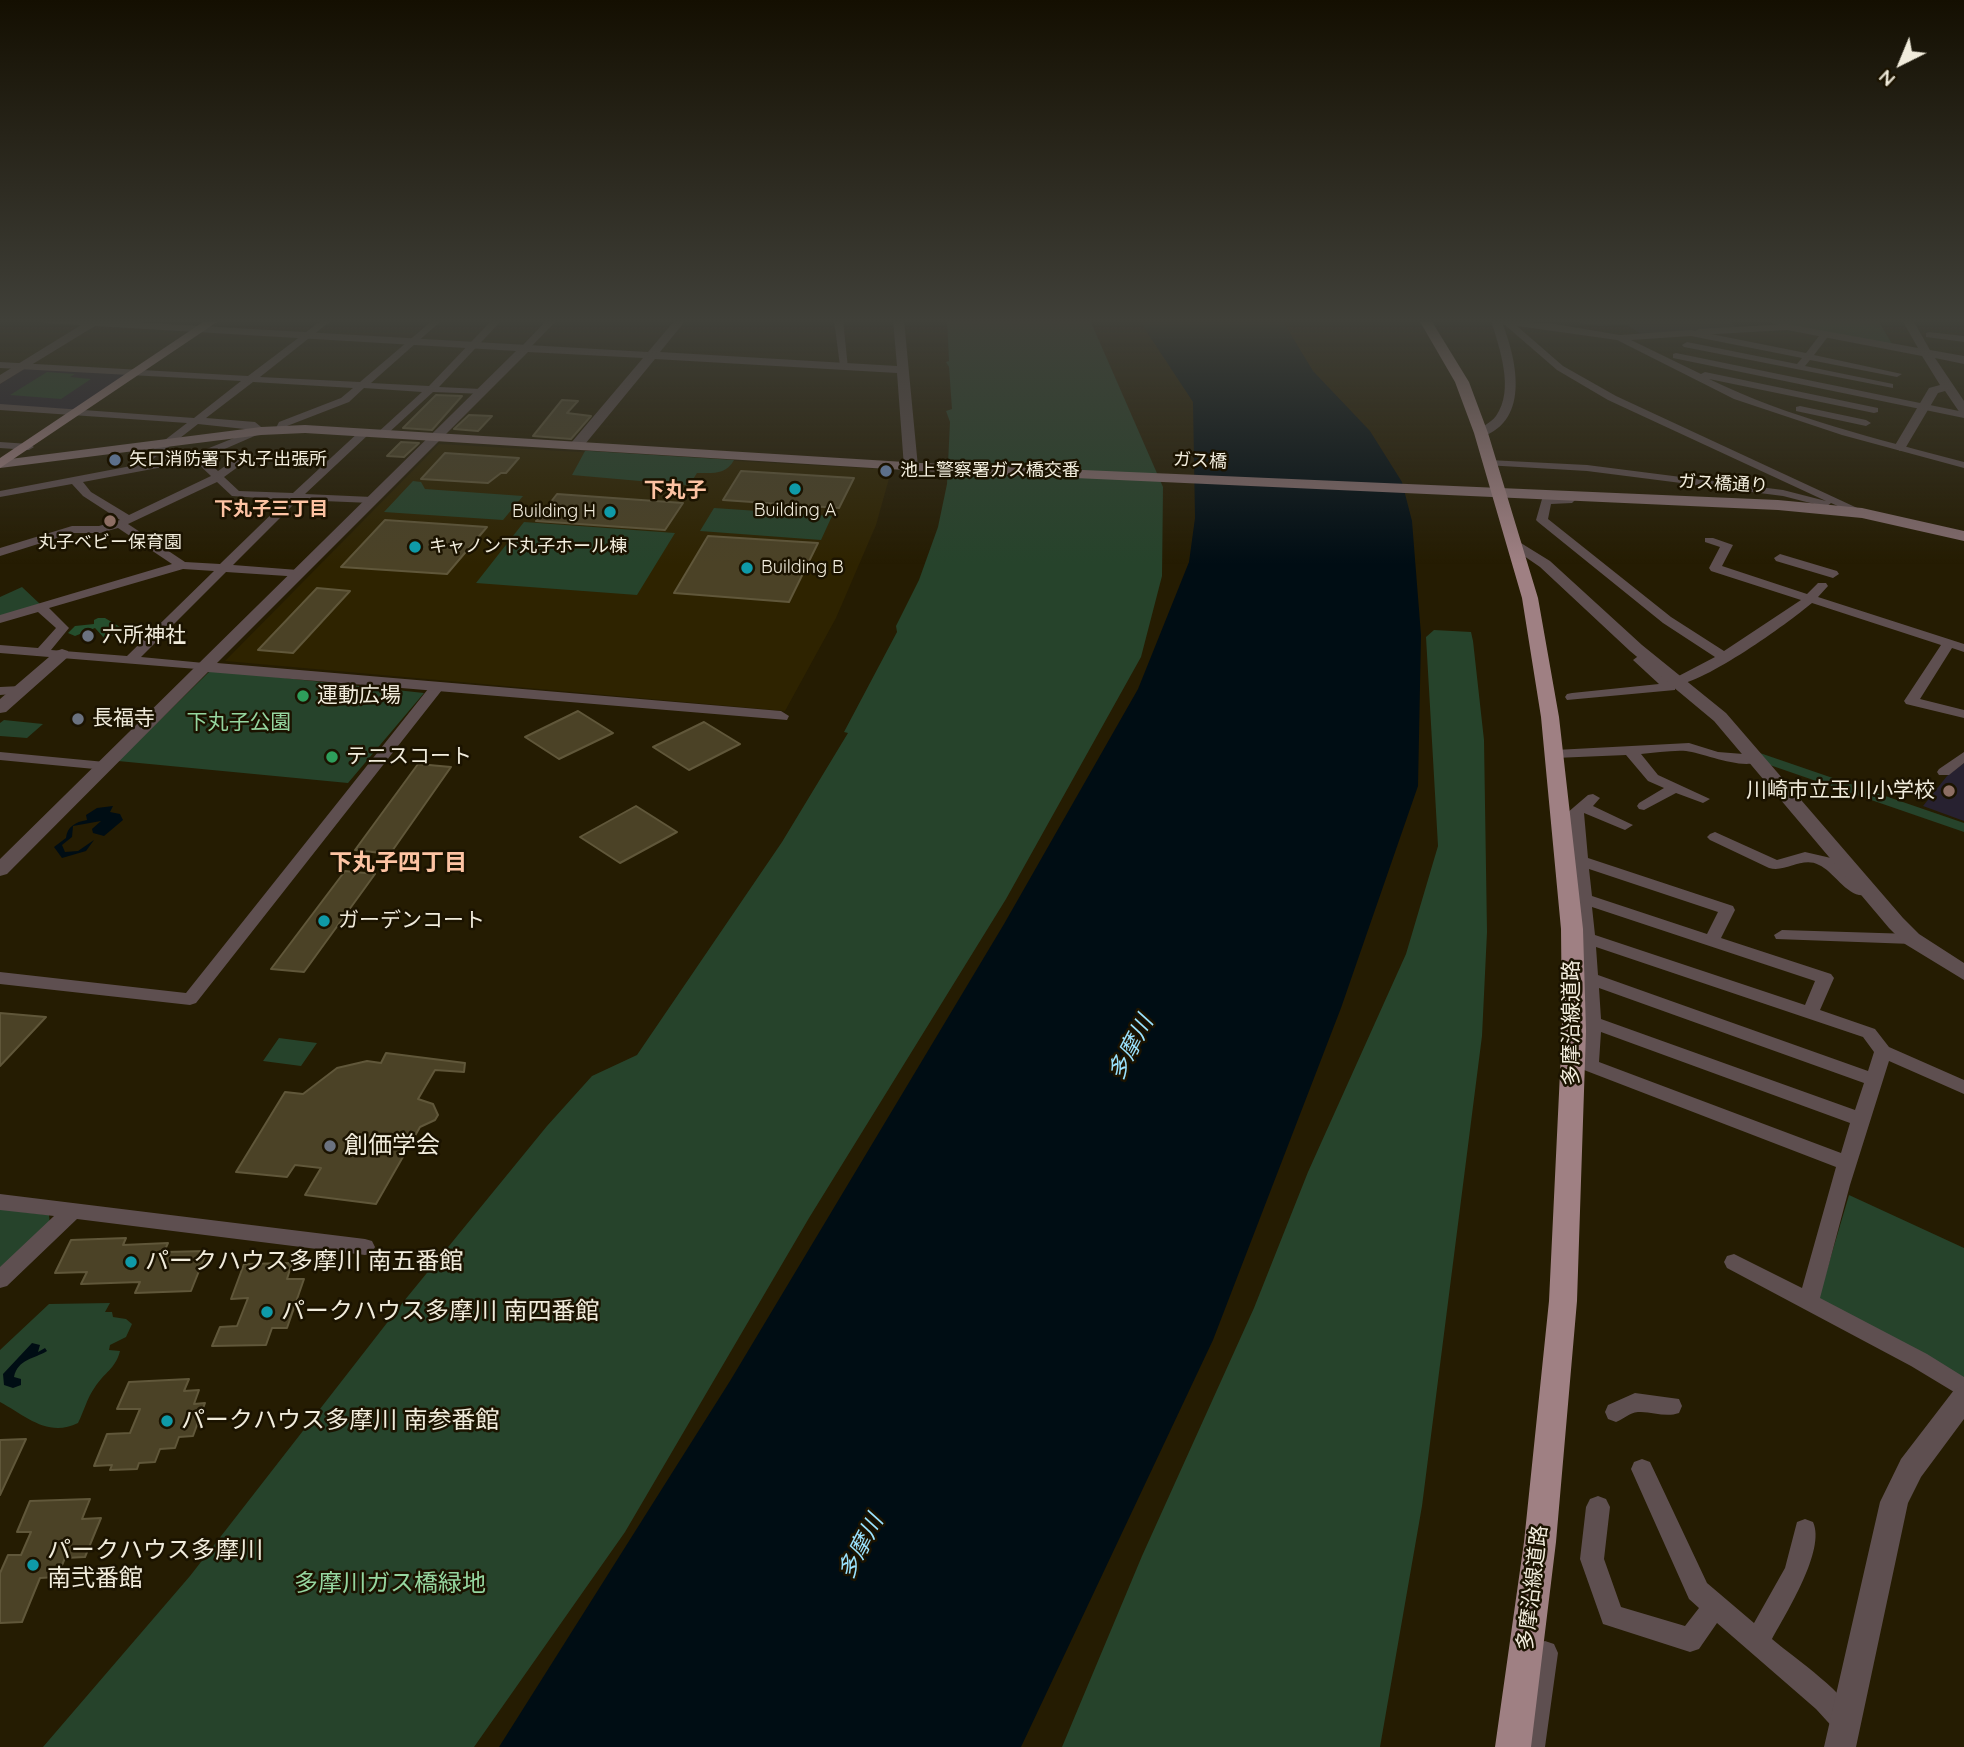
<!DOCTYPE html>
<html>
<head>
<meta charset="utf-8">
<style>
  body { margin:0 }
  #map { position:relative; width:1964px; height:1747px; overflow:hidden; background:#251c02; font-family:Quicksand,sans-serif }
  canvas { display:block }
  .north { position:absolute; left:1866px; top:28px; width:70px; height:70px; -webkit-text-stroke:5px #1b1300; paint-order:stroke; rotate:223deg; font-size:19px; font-weight:700; line-height:28px; text-align:center; color:#f1ecdc }
  .north::after { content:''; display:block; margin:auto; width:24px; height:32px; background:#f1ecdc; clip-path:polygon(50% 0,100% 100%,50% 72%,0 100%) }
</style>
</head>
<body>
<div id="map">
<canvas width="1964" height="1747"></canvas>
<div class="north">N</div>
</div>
<script>
const c = document.querySelector('canvas').getContext('2d');
c.lineJoin = 'round';
function fill(path, color) { c.fillStyle = color; c.fill(path, 'evenodd'); }
function stroke(path, color, width, dash) { c.strokeStyle = color; c.lineWidth = width; c.lineCap = dash ? 'butt' : 'round'; c.setLineDash(dash || []); c.stroke(path); }
function label(font, color, halo, rows, align = 'center') {
  c.font = font + ' Quicksand,"Noto Sans JP",sans-serif'; c.lineWidth = 5; c.setLineDash([]); c.textBaseline = 'middle'; c.strokeStyle = halo; c.fillStyle = color; for (const [text, x, y, turn = 0] of rows) {
    c.save(); c.translate(x, y); c.rotate((+turn || 0) * Math.PI / 180); c.textAlign = isNaN(turn) ? turn : align; if (halo) c.strokeText(text, 0, 0); c.fillText(text, 0, 0); c.restore();
  }
}
fill(new Path2D(`
  M439,444l441,25 -1,5 11,1 -14,50 -40,93 -51,93 -560,-50z`), '#2e2300');
fill(new Path2D(`
  M1561,320h168l8,8 -96,6 -14,-9 -28,1z
  M29,366l101,6 -54,38 -76,-5v-21z
  M1964,763v58l-41,-15 24,-30z`), '#272130');
fill(new Path2D(`
  M947,320h143l73,167 -1,89 -21,81 -135,242 -197,319 -184,314 -151,215h-431l147,-171 214,-275 143,-175 45,-50 45,-21 145,-213 66,-109 -4,-1 53,-100 -1,-6 23,-46 19,-53 9,-43 3,-62 -4,-11 6,-2 -3,-42 -3,-5 3,-1z
  M1765,320h113l14,24 -116,-19z
  M47,372l28,2 -5,3 21,2 -30,20 -51,-4z
  M585,451h5l144,9c-8,15 -21,13 -37,13l-7,11 -5,1 -113,-10z
  M413,481l8,1 4,7 98,7 -20,24 -119,-8z
  M714,508l118,8 -11,24 -121,-9z
  M524,522l151,11 -38,62 -161,-12z
  M22,587l18,17 -40,12v-19z
  M1434,630l37,2 2,9 11,99 3,192 -5,104 -60,470 -42,241h-318l80,-191 112,-248 54,-136 98,-218 32,-108 -12,-209z
  M211,670l213,23 -76,90 -230,-22z
  M4,720l39,4 -16,14 -27,-2v-13z
  M1757,752l207,71v9l-200,-69z
  M279,1038l38,5 -16,23 -38,-5z
  M1849,1195l115,53v134l-142,-80 -3,-5z
  M0,1209l49,6 1,10 -50,48z
  M110,1303l-5,9h7l1,5 13,2 6,5 -6,13 -16,8 -1,5 11,1c-4,17 -16,22 -25,36 -8,11 -11,24 -17,36 -30,15 -52,-7 -78,-21v-52l49,-46z`), '#26432b');
fill(new Path2D(`
  M1774,320h93l15,12 -12,-2 -19,3 -14,-6 -11,4 -19,-8z
  M98,618h7l20,12 -20,9 -10,-11 -20,8 -7,-3 7,-7 19,-2v-4z`), '#254e2d');
fill(new Path2D(`
  M1139,320h143l31,51 57,60 32,51 10,39 9,114 -3,151 -77,222 -128,332 -192,407h-522l231,-366 274,-457 134,-235 51,-127 6,-44 -2,-116z
  M113,806l-3,6 10,2 3,6 -19,16 -11,-3 -1,-4 9,-8 -28,5 -1,11 -10,8 3,7 13,-1 16,-11 -8,11 -24,7 -8,-11 12,-9c1,-11 9,-16 21,-18l-1,-5 11,-7z
  M32,1343l8,2 -2,7 7,-4 2,3c-13,8 -29,8 -33,26l7,2v6l-8,3 -9,-3 -1,-11z`), '#000d14');
const building = new Path2D(`
  M436,395l26,1 -30,34 -29,-2z
  M562,400l16,1 -11,12 24,3 -20,23 -38,-3z
  M469,415l23,1 -14,15 -24,-2z
  M401,442l18,1 -15,14 -17,-1z
  M445,453l74,5 -13,15h-5l-13,10 -67,-4z
  M741,471l113,7 -15,30 -116,-8z
  M557,494l126,9 -18,27 -129,-9z
  M385,520l102,7 -40,47 -106,-7z
  M708,536l110,7 -29,59 -115,-9z
  M317,588l33,3 -57,62 -35,-3z
  M578,711l35,22 -54,26 -34,-22z
  M704,722l36,22 -51,26 -36,-23z
  M418,764l33,3 -61,87 -35,-4z
  M636,806l41,26 -57,31 -40,-26z
  M345,871l30,3 -71,98 -33,-3z
  M0,1013l46,4 -46,49z
  M386,1053l79,10 -1,9 -29,-2 -17,29 15,5 5,11 -3,5 -15,7 -44,77 -71,-9 16,-27 -26,-3 -8,12 -51,-5 49,-80 18,2 34,-26 30,-7 14,2z
  M126,1238l-3,7 45,-2 -4,9 43,-1 -16,40 -56,2 5,-11 -59,2 6,-12 -32,1 16,-33z
  M292,1263l-5,16h17l-17,49h-15l-6,17 -54,1 8,-19 17,-1 11,-28 -17,1 13,-35z
  M189,1379l-5,12 15,-1 -5,14 11,-1 -12,33 -14,1 -4,11 -15,1 -5,13 -16,1 -2,6 -27,1 2,-5 -18,1 13,-32 23,-1 10,-24h-23l12,-27z
  M26,1439l-26,56v-55z
  M90,1499l-8,20 19,-1 -16,39 -20,1 -8,19 -17,1 -18,44 -22,1v-50l8,-18h13l10,-23h-14l13,-31z`);
fill(building, '#4b4226');
stroke(building, '#60573a', 2);
fill(new Path2D(`
  M322,320h10l-72,57 100,5 73,-62h9l-71,63 58,3 63,-66h10l-63,67 42,2 5,3 -1,2 -52,-2 -48,44 -9,-2 46,-42 -58,-4 -15,14 -62,24 -7,7 -5,-3 4,-8 62,-24 12,-10 -100,-6 -47,36 49,4 11,9 -62,27 14,13 27,-19h8v4l-29,21 15,14 54,2 67,-62h8v4l-63,59 67,3 6,3 -6,3 -74,-3 -65,65 65,5 4,1v6l-76,-5 -85,85 63,6 5,1v6l-209,-17v-8l38,3 18,-20 -18,-16 -38,11v-8l172,-51 -54,-36 -18,5h-27l-73,23v-8l72,-22h27l21,-6 -37,-24 -11,-12 -72,13v-6l131,-25 56,-43 -187,-13v-6l194,14 47,-37 -241,-13v-6l248,14zM198,424l56,6 -60,24 -46,9zM195,461l16,15 -82,39 -38,-23 -8,-10zM217,482l15,14 54,4 -66,64 -35,-2 -57,-38zM183,569l31,2 -87,85 -76,-6 18,-22 -20,-20z
  M547,320h10l-29,30h-6v-4z
  M834,320h9l5,48 -8,-2z
  M1492,320l63,4 65,11 71,-5 115,23 16,-21h6l2,2 -16,21 88,19 -5,3 -87,-17 -5,6 88,18v4l-209,-41 -2,-2 5,-3 110,22 5,-6 -111,-22 -60,4 70,34 4,-2 173,36v4l-4,1 -165,-34c80,39 169,60 255,83v6l-122,-33 -108,-36 -117,-59 -100,-14 46,40 53,30 252,117 -10,2 -27,-12 -5,4 -43,-11 -196,-25 -102,-6 -1,-2 5,-3 98,5 196,25 43,11 -218,-101 -51,-30 -52,-45 -12,-2z
  M1929,332l35,4v6l-38,-5v-4z
  M1676,353l288,59v6l-291,-60v-4z
  M1800,406l66,14 5,3 -5,3 -70,-15v-4z
  M0,442l29,2 5,3 -5,3 -29,-2z
  M1569,494l10,2 -7,7 -21,1 -3,15 123,98 53,34 77,-51 -90,-29 -2,-3 11,-21 -15,-5v-4h8l20,7 -11,21 85,28 11,-11h8l2,3 -10,11 146,47v8l-12,-4 -32,51 44,11v8l-58,-14 -2,-3 37,-56 -129,-42c-25,21 -107,80 -137,82v5l-108,10 -2,-3 2,-3 5,-1 87,-9 -26,-24 8,-6h10l2,3 -4,4 22,19 44,-23 -52,-34 -125,-101 -2,-2 6,-21 23,-1z
  M1780,554l57,17 2,3 -6,4 -57,-17 -2,-3z
  M437,683l7,4 -2,3 -246,313 -6,2 -190,-21v-12l186,21 246,-309z
  M21,686l7,4 -2,3 -26,2v-8z
  M1689,743l29,9 38,3 7,4c-16,14 -58,-6 -77,-8 -14,-1 -31,2 -45,3l17,21 52,24 -7,4 -27,-10 -32,17 -5,-1 -2,-3 2,-3 25,-15 -16,-7 -22,-26 -71,3 -7,-4 7,-4z
  M0,752l105,10 7,4 -7,4 -105,-10z
  M1964,752v11l-15,12h-10l-2,-3 2,-3z
  M1593,794l7,4 -7,8 40,19 -8,5 -5,-2 -36,-15 4,45 145,48 2,4 -14,28 110,36 3,4 -14,32 55,19 14,18 75,33v14l-75,-33 -39,124 -30,113 107,56 37,23v21l-53,-32 -184,-98 -3,-6 3,-6 7,-2 68,34 34,-121 -252,-97 -3,-5 3,-41 -8,-122 -6,-5 5,-4 -8,-80 21,-18zM1589,869l129,43 -11,22 -115,-38zM1592,907l223,74 -10,24 -210,-70zM1596,947l267,90 11,15 -6,19 -270,-96zM1599,988l265,95 -9,27 -254,-91zM1601,1032l249,91 -9,30 -242,-91z
  M1715,832l62,28 28,-8 26,6 29,26 13,1 2,4c-21,21 -39,-17 -56,-24 -17,-9 -33,8 -50,3l-59,-28 -3,-3 3,-3z
  M1782,930l130,4 8,5 -8,5 -136,-5 -2,-4z
  M0,1194l365,45 7,2 3,6 -3,6 -7,2 -288,-36 -70,67 -7,2v-21l54,-51 -54,-6z
  M1635,1393l44,6 3,7 -3,7c-14,5 -27,-2 -41,-1 -9,1 -14,7 -22,10l-8,-3 -3,-7 3,-7z
  M1642,1459l8,3 57,121 47,40 31,-55 12,-46 8,-3 8,3c13,28 -27,91 -41,117 26,22 74,53 87,84l-4,9 -9,4 -9,-4 -21,-23 -99,-86 -18,26 -9,3 -87,-28 -23,-65 6,-52 4,-8 8,-3 8,3 4,8 -6,52 17,48 64,19 14,-18 -10,-9 -58,-130 3,-7z
  M1545,1641l9,3 4,9 -13,94h-26l13,-94 4,-9z`), '#5e4f50');
fill(new Path2D(`
  M40,320h58l550,32 27,-32h11l-26,32 237,14 -4,-46h11l14,147 -7,4 -7,-4 -7,-94 -242,-14 -74,90h-10v-6l72,-85 -115,-6 -311,311 564,48 8,5 -2,4 -579,-48 -201,202 -7,2v-17l516,-508 -421,-25 -95,58v-9l81,-50 -35,-2z
  M1491,320h10c15,36 31,101 -20,117l-6,-4c6,-7 15,-9 21,-17 19,-27 3,-68 -5,-96z
  M1902,320h11l17,30 34,6v8l-29,-6 29,43v13l-4,-1 -15,-22 -7,2 -32,54 -6,4 -6,-4 35,-59 11,-3 -18,-29 -135,-26 -88,5 -6,-3 6,-3 88,-5 131,24z
  M1516,540l34,21 92,84 84,68 177,205 16,16 45,29v17l-59,-36 -16,-16 -175,-207 -84,-70 -90,-84 -29,-20v-6z
  M62,649l6,2v6l-62,55 -6,1v-14l56,-48z
  M1964,1386v33l-43,58 -13,26 -52,244h-32l56,-245 21,-43 53,-69z`), '#5e4f50');
fill(new Path2D(`
  M305,425l616,38 857,37 84,8 102,23v10l-102,-23 -84,-8 -857,-39 -616,-38 -44,2 -261,33 2,-8 259,-33z`), '#826b6d');
fill(new Path2D(`
  M206,320h14l-220,148v-10z
  M1419,320h12l38,62 19,51 50,165 21,119 24,212 3,102 -9,270 -21,241 -25,205h-36l29,-205 25,-241 13,-270 -1,-102 -20,-212 -19,-119 -48,-165 -19,-51z`), '#9f8083');
const sky = c.createLinearGradient(0, 0, 0, 564);
sky.addColorStop(0, '#140f01');
sky.addColorStop(0.57, '#404039');
sky.addColorStop(1, '#40403900');
c.fillStyle = sky;
c.fillRect(0, 0, 1964, 564);
for (const [x, y, r, color] of [
  [115,460,7,"#5c6f8a"],
  [886,471,7,"#5c6f8a"],
  [795,489,7,"#0f9aa8"],
  [610,512,7,"#0f9aa8"],
  [110,521,7,"#8d6e63"],
  [415,547,7,"#0f9aa8"],
  [747,568,7,"#0f9aa8"],
  [88,636,7,"#6b7280"],
  [303,696,7,"#2e9e5b"],
  [78,719,7,"#6b7280"],
  [332,757,7,"#2e9e5b"],
  [1949,791,7,"#8d6e63"],
  [324,921,7,"#0f9aa8"],
  [330,1146,7,"#6b7280"],
  [131,1262,7,"#0f9aa8"],
  [267,1312,7,"#0f9aa8"],
  [167,1421,7,"#0f9aa8"],
  [33,1565,7,"#0f9aa8"]
]) { const dot = new Path2D(); dot.arc(x, y, r, 0, 2 * Math.PI); c.fillStyle = color; c.fill(dot); stroke(dot, '#1b1300', 2.5); }
label('18px', '#f1ecdc', '#1b1300', [
  ["矢口消防署下丸子出張所",129,460],
  ["池上警察署ガス橋交番",900,471],
  ["Building A",795,511,"center"],
  ["Building H",596,512,"right"],
  ["丸子ベビー保育園",110,543,"center"],
  ["キャノン下丸子ホール棟",429,547],
  ["Building B",761,568]
], 'left');
label('18px', '#f1ecdc', '#1b1300', [
  ["ガス橋",1200,461,3],
  ["ガス橋通り",1723,484,3]
]);
label('bold 19px', '#fdc3a3', '#1b1300', [
  ["下丸子三丁目",271,509]
]);
label('bold 21px', '#fdc3a3', '#1b1300', [
  ["下丸子",675,491]
]);
label('21px', '#f1ecdc', '#1b1300', [
  ["六所神社",102,636],
  ["運動広場",317,696],
  ["長福寺",92,719],
  ["テニスコート",346,757],
  ["川崎市立玉川小学校",1935,791,"right"],
  ["ガーデンコート",338,921]
], 'left');
label('21px', '#95d69f', '#1b1300', [
  ["下丸子公園",239,723]
]);
label('21px', '#f1ecdc', '#1b1300', [
  ["多摩沿線道路",1572,1023,-90],
  ["多摩沿線道路",1533,1588,-83]
]);
label('bold 23px', '#fdc3a3', '#1b1300', [
  ["下丸子四丁目",398,863]
]);
label('italic 23px', '#9be3ff', '#1b1300', [
  ["多摩川",1131,1048,-62],
  ["多摩川",861,1547,-62]
]);
label('24px', '#f1ecdc', '#1b1300', [
  ["創価学会",344,1146],
  ["パークハウス多摩川 南五番館",145,1262],
  ["パークハウス多摩川 南四番館",281,1312],
  ["パークハウス多摩川 南参番館",181,1421],
  ["パークハウス多摩川",47,1551],
  ["南弐番館",47,1579]
], 'left');
label('24px', '#95d69f', '#1b1300', [
  ["多摩川ガス橋緑地",390,1584]
]);
</script>
</body>
</html>
